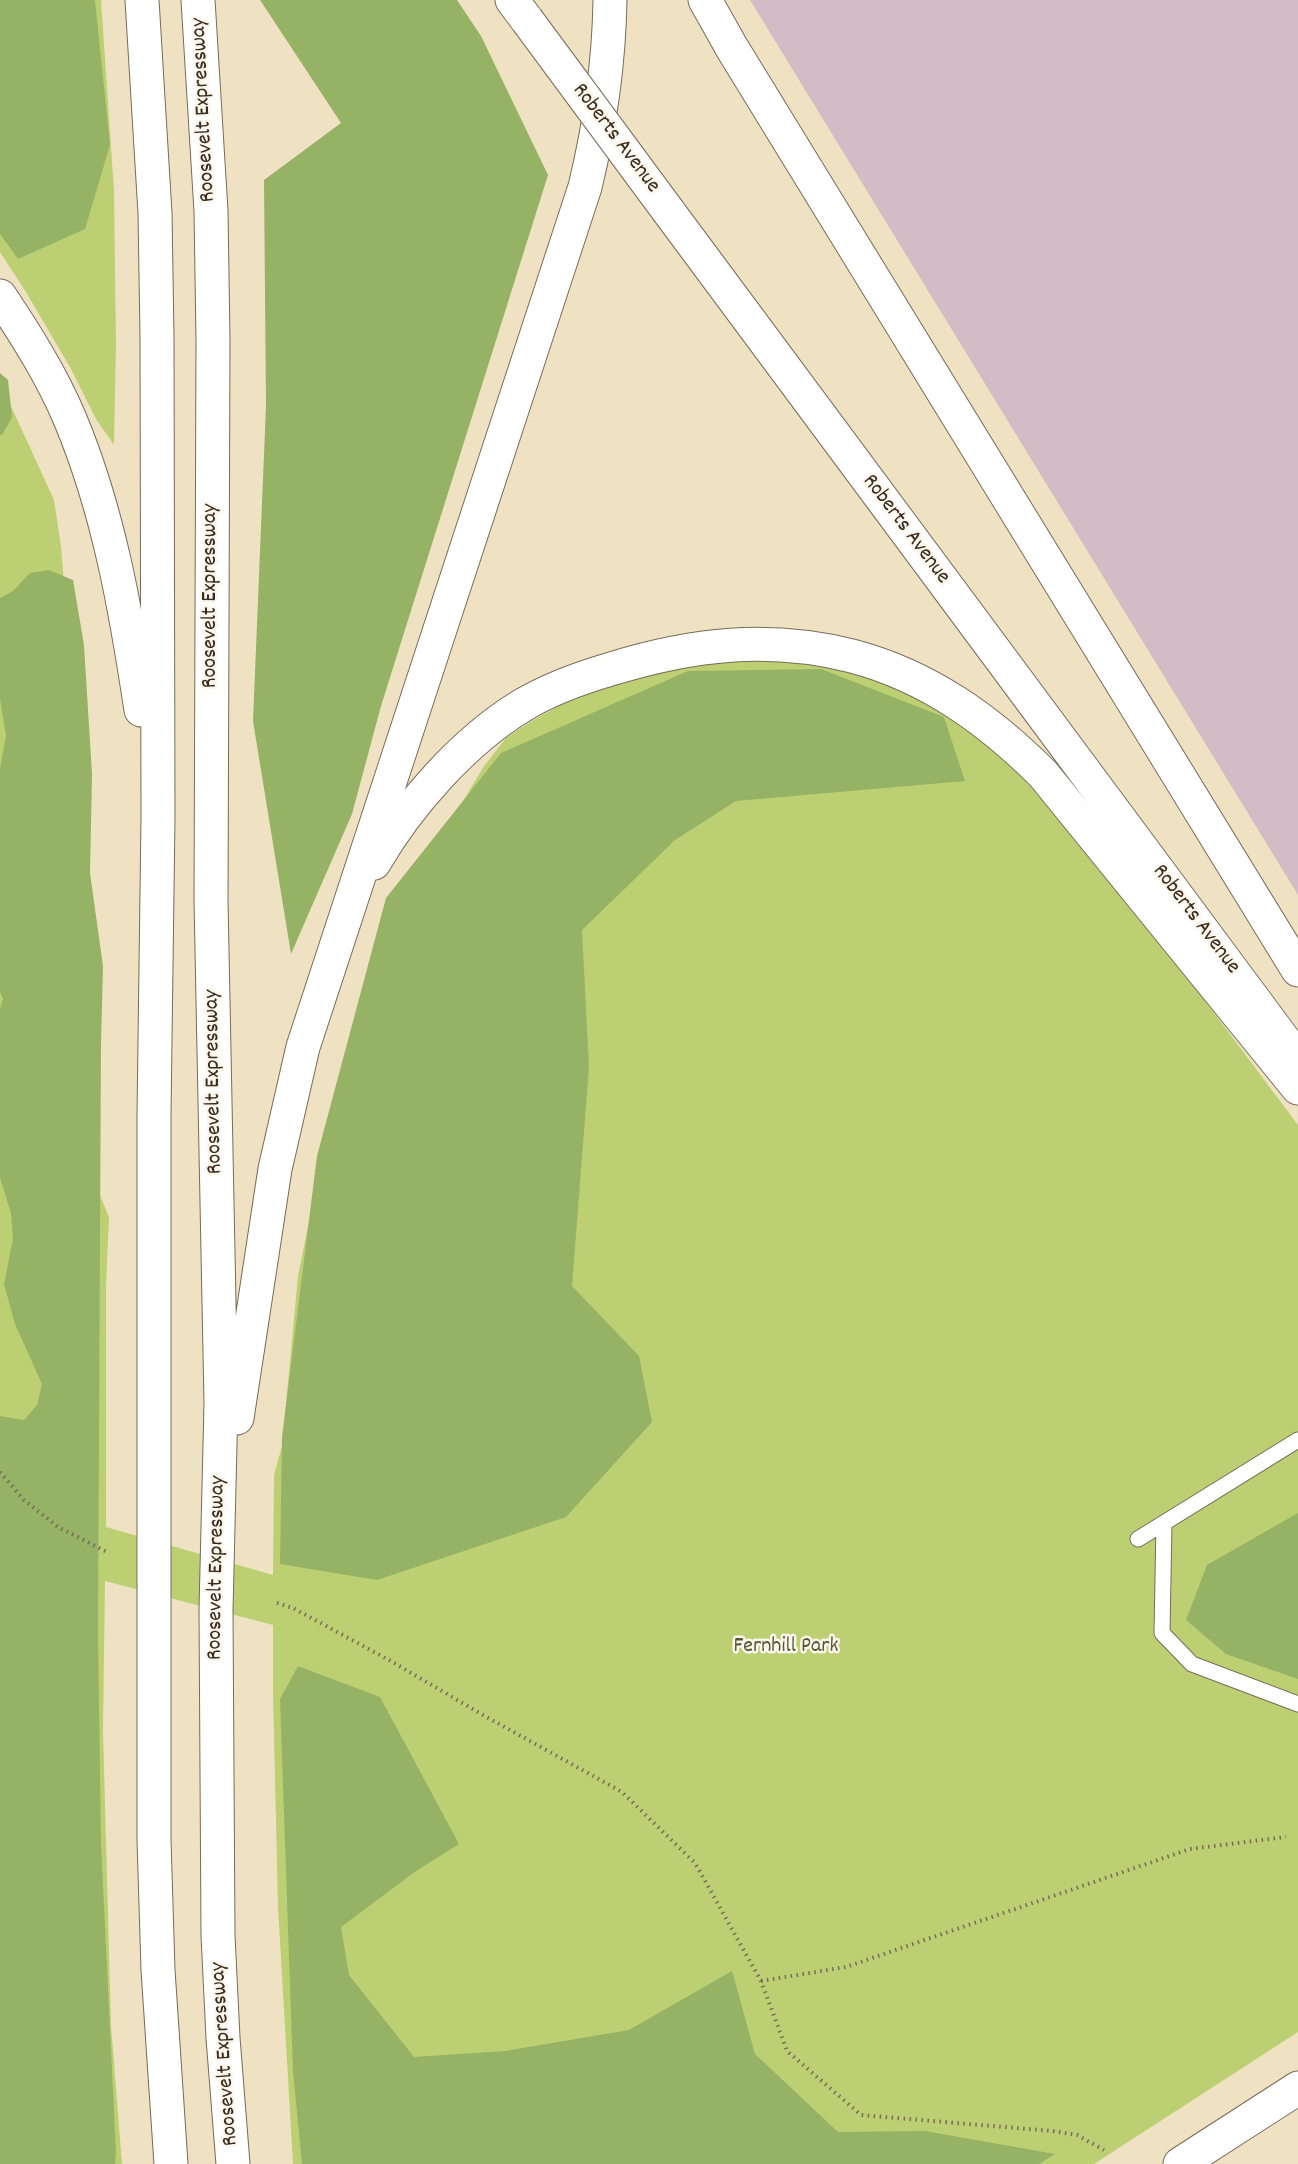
<!DOCTYPE html>
<html>
<head>
<meta charset="utf-8">
<style>
  body { margin:0 }
  canvas { display:block; background:#efe2c3 }
</style>
</head>
<body>
<canvas width="1298" height="2164"></canvas>
<script>
const c = document.querySelector('canvas').getContext('2d');
c.lineJoin = 'round';
function fill(path, color) { c.fillStyle = color; c.fill(path, 'evenodd'); }
function stroke(path, color, width, dash) { c.strokeStyle = color; c.lineWidth = width; c.lineCap = dash ? 'butt' : 'round'; c.setLineDash(dash || []); c.stroke(path); }
function label(font, color, halo, rows, align = 'center') {
  c.font = font + ' Dekko,sans-serif'; c.lineWidth = 5; c.setLineDash([]); c.textBaseline = 'middle'; c.strokeStyle = halo; c.fillStyle = color; for (const [text, x, y, turn = 0] of rows) {
    c.save(); c.translate(x, y); c.rotate((+turn || 0) * Math.PI / 180); c.textAlign = isNaN(turn) ? turn : align; if (halo) c.strokeText(text, 0, 0); c.fillText(text, 0, 0); c.restore();
  }
}
fill(new Path2D(`
  M750,0h548v895z`), '#d2bdc6');
fill(new Path2D(`
  M0,0h101l13,191 2,152 -2,102 -18,-26 -25,-50 -45,-77 -26,-40z
  M0,382l54,118 7,46 10,120 28,527 10,24 -3,70v240l167,48 1,-100 8,-29 16,-170 24,-120 116,-313 46,-77 22,-28 27,-18 64,-34 123,-28 84,3 60,14 39,16 55,29 66,55 104,123 170,227v907l-204,132h-801l-15,-257 -5,-213v-69l-168,-44 -2,149 8,295 11,139h-122z`), '#bcd073');
fill(new Path2D(`
  M0,0h95l15,145 -25,84 -67,30 -18,-25z
  M260,0h197l24,36 67,139 -167,531 -29,108 -61,140 -38,-233 13,-315 -2,-226 77,-57z
  M0,373l8,7 4,37 -9,17 -3,1z
  M49,570l24,10 11,65 8,129 -2,99 13,93 -2,77 -3,592 3,209 15,308 -1,12h-115v-748l24,4 13,-15 5,-21 -27,-60 -11,-40 9,-45 -2,-26 -11,-35v-169l3,-10 -3,-7v-223l6,-33 -6,-37v-101l13,-7 17,-18z
  M821,669l123,48 21,64 -229,20 -61,39 -93,90 7,137 -17,219 67,70 13,66 -86,95 -189,63 -97,-16 2,-127 35,-281 69,-258 115,-145 187,-82z
  M1298,1513v166l-72,-25 -40,-34 21,-55z
  M298,1666l82,31 79,147 -43,27 -75,56 8,48 65,82 91,-6 124,-21 103,-59 23,83 83,78 87,-1 130,23 -16,10h-737l-9,-92 -13,-373z`), '#95b265');
const lane = new Path2D(`
  M1164,1523l-2,110 30,31 106,40
  M1138,1539l160,-99`);
const secondary = new Path2D(`
  M512,0l15,20
  M705,0l27,48 566,922
  M669,212l629,847
  M1180,2164l118,-76`);
const highway = new Path2D(`
  M142,0l13,213 2,124 1,480 -4,298v725l4,130 13,194
  M198,0l13,211 2,129 -2,560 10,503 -5,207 2,325 5,103 10,126
  M0,296c26,39 52,80 70,123 39,93 56,192 71,291
  M374,863c34,-59 91,-123 149,-158 27,-16 57,-27 88,-36 81,-25 157,-34 241,-13 76,20 137,64 191,118l255,314
  M237,1418l38,-249 28,-122 282,-860c15,-62 24,-123 25,-187`);
stroke(lane, '#7a6a58', 17);
stroke(secondary, '#7a6a58', 35);
stroke(highway, '#7a6a58', 35);
stroke(new Path2D(`
  M0,1472l24,28 34,27 51,26
  M277,1603l16,5 96,52 94,55 139,77 73,71 66,118 26,70 74,64 192,16 24,4 27,15
  M761,1981l85,-14 344,-118 96,-12`), '#7a6a58', 4, [1.5, 4.5]);
stroke(lane, '#fff', 15);
stroke(secondary, '#fff', 33);
stroke(highway, '#fff', 33);
const secondaryBridge = new Path2D(`
  M527,20l142,192`);
stroke(secondaryBridge, '#7a6a58', 35, []);
stroke(secondaryBridge, '#fff', 33);
label('22px', '#3b2a1e', '#fbf7ec', [
  ["Roosevelt Expressway",205,110,-93],
  ["Roberts Avenue",615,139,53],
  ["Roberts Avenue",905,530,53],
  ["Roosevelt Expressway",212,596,-90],
  ["Roberts Avenue",1195,920,53],
  ["Roosevelt Expressway",215,1082,-91],
  ["Roosevelt Expressway",218,1568,-89],
  ["Roosevelt Expressway",226,2054,-94]
]);
label('22px', '#5b5433', '#fbf7ec', [
  ["Fernhill Park",786,1648]
]);
</script>
</body>
</html>
